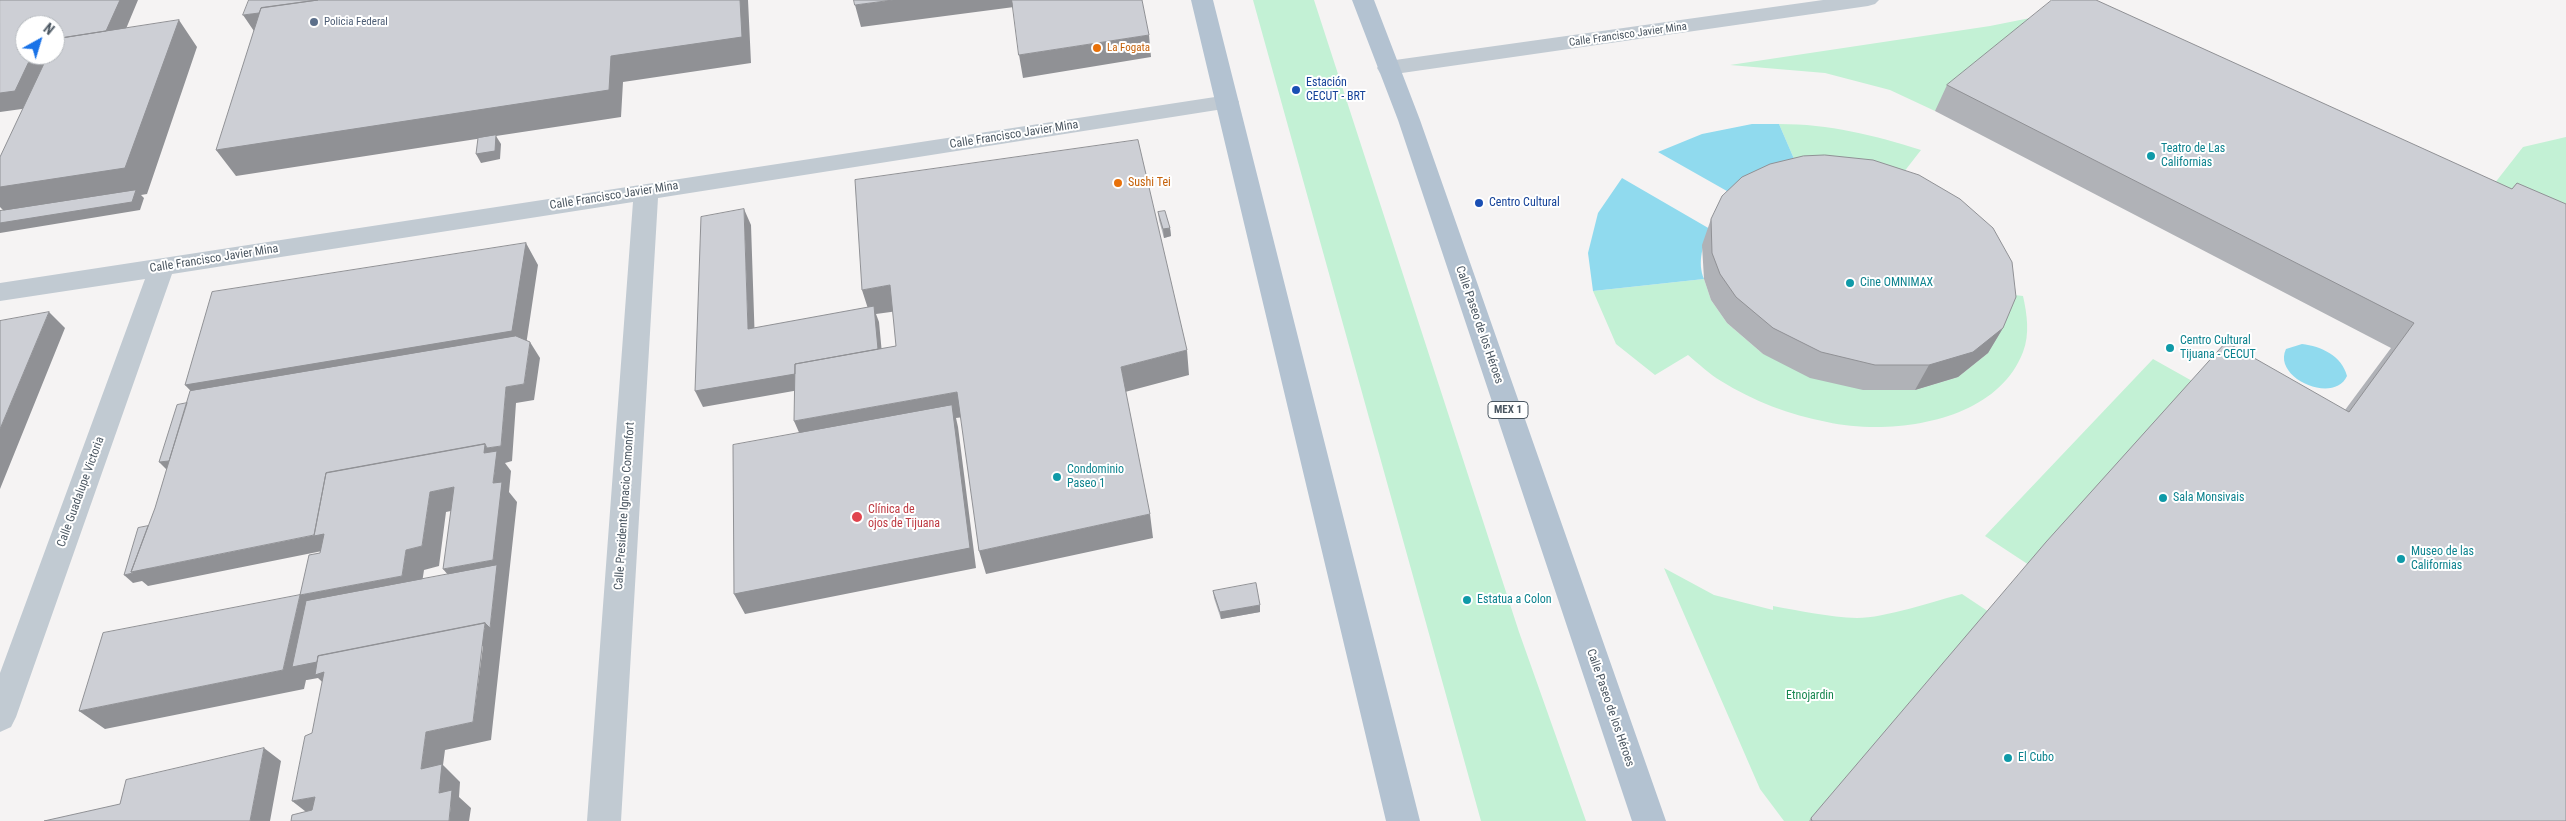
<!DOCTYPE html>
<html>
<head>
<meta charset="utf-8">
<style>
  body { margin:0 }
  #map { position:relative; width:2566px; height:821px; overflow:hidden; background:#f5f3f3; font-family:"Roboto Condensed",sans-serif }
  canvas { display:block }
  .north { position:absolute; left:15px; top:15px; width:50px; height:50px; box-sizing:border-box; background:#fff; border:1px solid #b7bbc0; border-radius:50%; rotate:39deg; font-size:14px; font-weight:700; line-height:20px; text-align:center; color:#4a5661 }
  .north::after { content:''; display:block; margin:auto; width:18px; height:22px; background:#1a73e8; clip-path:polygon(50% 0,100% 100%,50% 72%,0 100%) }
</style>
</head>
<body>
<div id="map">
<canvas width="2566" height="821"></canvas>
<div class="north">N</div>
</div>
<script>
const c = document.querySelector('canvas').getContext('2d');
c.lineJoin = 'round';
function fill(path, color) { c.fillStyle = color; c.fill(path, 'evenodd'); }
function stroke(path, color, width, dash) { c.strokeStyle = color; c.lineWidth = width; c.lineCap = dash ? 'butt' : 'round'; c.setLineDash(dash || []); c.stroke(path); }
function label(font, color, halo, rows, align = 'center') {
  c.font = font + ' "Roboto Condensed",sans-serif'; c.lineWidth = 4; c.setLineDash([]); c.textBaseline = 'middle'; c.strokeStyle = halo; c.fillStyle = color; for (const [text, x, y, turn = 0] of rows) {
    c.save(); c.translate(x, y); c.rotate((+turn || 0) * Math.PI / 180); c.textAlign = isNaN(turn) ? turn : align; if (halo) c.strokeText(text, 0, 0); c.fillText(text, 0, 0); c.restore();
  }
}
fill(new Path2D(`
  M1253,0h61l205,632 67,189h-105z
  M2055,13l-120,98 -45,-21 -65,-17 -95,-8 260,-39z
  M1779,124c51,0 94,11 142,26l-21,27 -96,5z
  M2566,137v105l-86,-40 43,-55z
  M1704,279l7,21 16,23 36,31 152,36 43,-13 30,-24 10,-60 25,3c4,18 7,38 0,56 -27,71 -132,84 -196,70 -37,-7 -74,-21 -106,-41 -12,-7 -22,-17 -33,-26l-33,20 -39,-31 -23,-53z
  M2153,359l41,23 -165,183 -44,-29z
  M1664,568l50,27 59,15v-4c27,5 56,11 84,12 28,0 77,-17 105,-24l27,18 -178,209h-27l-24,-32z`), '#c3f1d5');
fill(new Path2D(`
  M1752,124h27l25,58 -63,17 -83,-47 44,-18z
  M1622,178l88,51c-7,15 -13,33 -6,50l-111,12 -5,-38 10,-40z
  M2302,344c19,2 40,12 45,32 -13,29 -75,2 -61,-27z`), '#90daee');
fill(new Path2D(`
  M1823,0h56l-4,4 -7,2 -480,69 -8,-2 -3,-5 3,-5 8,-2z
  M1228,95l8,2 3,5 -3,5 -578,91 -37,623h-34l46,-619 -461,72 -156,443 -5,10 -11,5v-59l145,-394 -145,22v-18z`), '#c1cad2');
fill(new Path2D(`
  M1191,0h22l207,821h-34z
  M1352,0h22l46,120 246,701h-34l-234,-701z`), '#b3c2d1');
fill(new Path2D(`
  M1947,85l565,104 5,-6 49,638h-757l2,-3 534,-408 46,-62 -456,-237z
  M1158,212l12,16 1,8 -7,2 -5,-18z
  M1711,219l292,109 -15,25 -30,24 -43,13h-52l-53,-12 -47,-24 -36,-31 -16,-23 -7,-21 -2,-34z
  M1213,591l47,21 -39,7 -7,-21z`), '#b0b2b7');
fill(new Path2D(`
  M120,0h18l-20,48 -89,60 -29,4v-19l32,-38h23v-16z
  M351,0l-93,37 -15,-22z
  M740,0h8l3,63 -128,19 -2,35 -125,19 5,8 -1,15 -19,4 -5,-9 20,-18 -260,40 -20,-26 395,-94z
  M893,0h119l2,7 -153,20 -6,-22z
  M179,20l18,27 -50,147 -6,1 3,3 -4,12 -140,23v-10l9,-7 -9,-9v-20z
  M1149,35l2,22 -128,21 -4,-23z
  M744,209l7,16 4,120 -7,-16z
  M1170,228l1,8 -7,2 -1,-9z
  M526,243l12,22 -13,87 -320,54 -20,-21z
  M890,285l8,26 -22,3 3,8 5,53 -181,32 -8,-16 175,-76 -8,-25z
  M49,312l16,16 -65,161v-60z
  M2003,328l-15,25 -30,24 -43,13 14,-25z
  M530,342l10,16 -6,42 -18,3 -4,58 -7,2 6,8 -2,21 8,10 -26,238 -46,10 -2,15 17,17 -1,15 12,11 -2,13h-20l2,-17 -12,-11 1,-7 -19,-17 5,-37 47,-10 10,-76 -154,30 15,15 -9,3 -17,-16 -11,2h-1l-2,9 -199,40 -26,-18 204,-41 17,-75 102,-19 4,-26 16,-4 8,-54 24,-5 16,20 -24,5 -7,54 -15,4 -4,26 -100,19 -10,48 175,-34v-6l5,5 5,-46 -35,7 -17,-20 50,-9 7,-66 -7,-11 2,-15 -3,-3 -147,29 -11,51 9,9 -10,2 -6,-6 -179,36 -6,-5 -9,2 -9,-8 9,-2 -2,-1 7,-2 14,-45 9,8 -10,35 169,-34 11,-56 153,-29 1,-5 2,4 14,-2 5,-59 18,-3z
  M1187,350l2,25 -64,17 -4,-25z
  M957,392l7,25 -8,1 2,9 18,141 -231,46 -11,-20 71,-148 -11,-25z
  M174,460l-7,10 -8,-8z
  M1150,514l3,24 -167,36 -7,-23z
  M1260,605v7l-39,7 -1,-7z
  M264,748l17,13 -11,60h-20z
  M315,797l-1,21 -22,-17z`), '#909195');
const building = new Path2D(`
  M0,0h120l-14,31 -51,8v-14h-30v30h7l-17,36 -15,2z
  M249,0h69l-57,8 -2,5 -16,2z
  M318,0h422l2,37 -131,19 -2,34 -393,60 45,-142z
  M854,0h39l-38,5z
  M1012,0h130l7,35 -130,20z
  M2052,0h44l416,189 5,-6 49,21v617h-754l-1,-3 235,-276 180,-200 123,70 65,-89 -467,-238z
  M179,20l-54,148 -125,19v-30l48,-102h7v-14l1,-2z
  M496,135l-1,16 -19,3 2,-16z
  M1138,140l49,210 -66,17 29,147 -171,37 -22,-159 -163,29 1,-57 101,-18 -6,-61 -28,5 -7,-110z
  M1825,155l48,5 46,15 41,24 33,29 19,34 4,35 -13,31 -30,24 -44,13h-54l-54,-13 -48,-24 -37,-31 -16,-23 -8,-21 -1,-34 11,-23 20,-19 28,-13 33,-8z
  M136,190l-4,12 -132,21v-12z
  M744,209l4,120 126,-23 4,43 -83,15v10l-100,17 6,-174z
  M1165,211l5,17 -7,1 -5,-17z
  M526,243l-14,88 -327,54 27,-93z
  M49,312l-49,117v-108z
  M516,336l14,6 -6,42 -18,3 -5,59 -14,2 -2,-4 -159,29 -12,62 -183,37 24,-64 35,-117z
  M187,403l-18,58 -10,1 18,-57z
  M952,405l18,143 -236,46 -1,-149z
  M485,444l-1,9 13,-2 -4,32 9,-1 -9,78 -50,9 11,-82 -24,5 -8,54 -16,4 -4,26 -102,19 9,-40 11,-2 4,-19 -10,2 12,-63z
  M148,526l-17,46 2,1 -9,2 14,-47z
  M497,565l-7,63 -5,-5 -167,33 -1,6 -25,5 14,-66z
  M1256,583l4,22 -40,7 -7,-21z
  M300,595l-17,75 -204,41 24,-78z
  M485,623l-12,99 -47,10 -5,37 21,-5 -3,29 13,-3 -3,31h-158l1,-6 20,-5 3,-13 -23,4 13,-65 7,-3 12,-61 -9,3 3,-19z
  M264,748l-14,73h-206l76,-17 6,-24z`);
fill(building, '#cdcfd5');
stroke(building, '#909195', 1);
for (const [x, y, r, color] of [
  [314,22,5,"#5c6f8a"],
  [1097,48,5,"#e8710a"],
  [1296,90,5,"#1a4fb4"],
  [2151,156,5,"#0f9aa8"],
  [1118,183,5,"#e8710a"],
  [1479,203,5,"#1a4fb4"],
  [1850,283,5,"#0f9aa8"],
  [2170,348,5,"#0f9aa8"],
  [1057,477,5,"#0f9aa8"],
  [2163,498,5,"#0f9aa8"],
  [857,517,6,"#e0444e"],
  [2401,559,5,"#0f9aa8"],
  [1467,600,5,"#0f9aa8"],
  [2008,758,5,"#0f9aa8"]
]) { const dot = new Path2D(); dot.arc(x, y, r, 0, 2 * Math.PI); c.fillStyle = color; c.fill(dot); stroke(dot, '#fff', 2); }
label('11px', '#4e5e75', '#fff', [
  ["Policia Federal",324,22]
], 'left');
label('11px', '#4a5661', '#fff', [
  ["Calle Francisco Javier Mina",1628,35,-8]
]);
label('11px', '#c56008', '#fff', [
  ["La Fogata",1107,48]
], 'left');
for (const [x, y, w] of [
  [1508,410,40]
]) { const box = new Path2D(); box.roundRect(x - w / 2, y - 8.5, w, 17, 4); c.fillStyle = '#fff'; c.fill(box); stroke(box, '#4a5661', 1); }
label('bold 11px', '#4a5661', null, [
  ["MEX 1",1508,410]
]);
label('12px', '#164399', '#fff', [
  ["Estación",1306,83],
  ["CECUT - BRT",1306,97],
  ["Centro Cultural",1489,203]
], 'left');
label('12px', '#4a5661', '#fff', [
  ["Calle Francisco Javier Mina",1014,135,-9],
  ["Calle Francisco Javier Mina",614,196,-9],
  ["Calle Francisco Javier Mina",214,259,-9],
  ["Calle Paseo de los Héroes",1479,325,71],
  ["Calle Guadalupe Victoria",81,492,-70],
  ["Calle Presidente Ignacio Comonfort",625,506,-86],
  ["Calle Paseo de los Héroes",1610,708,71]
]);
label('12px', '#0d838f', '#fff', [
  ["Teatro de Las",2161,149],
  ["Californias",2161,163],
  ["Cine OMNIMAX",1860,283],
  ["Centro Cultural",2180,341],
  ["Tijuana - CECUT",2180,355],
  ["Condominio",1067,470],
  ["Paseo 1",1067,484],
  ["Sala Monsivais",2173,498],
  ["Museo de las",2411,552],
  ["Californias",2411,566],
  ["Estatua a Colon",1477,600],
  ["El Cubo",2018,758]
], 'left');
label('12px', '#c56008', '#fff', [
  ["Sushi Tei",1128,183]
], 'left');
label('12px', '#be3a42', '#fff', [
  ["Clínica de",868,510],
  ["ojos de Tijuana",868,524]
], 'left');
label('12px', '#17864f', '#fff', [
  ["Etnojardin",1810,696]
]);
</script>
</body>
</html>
